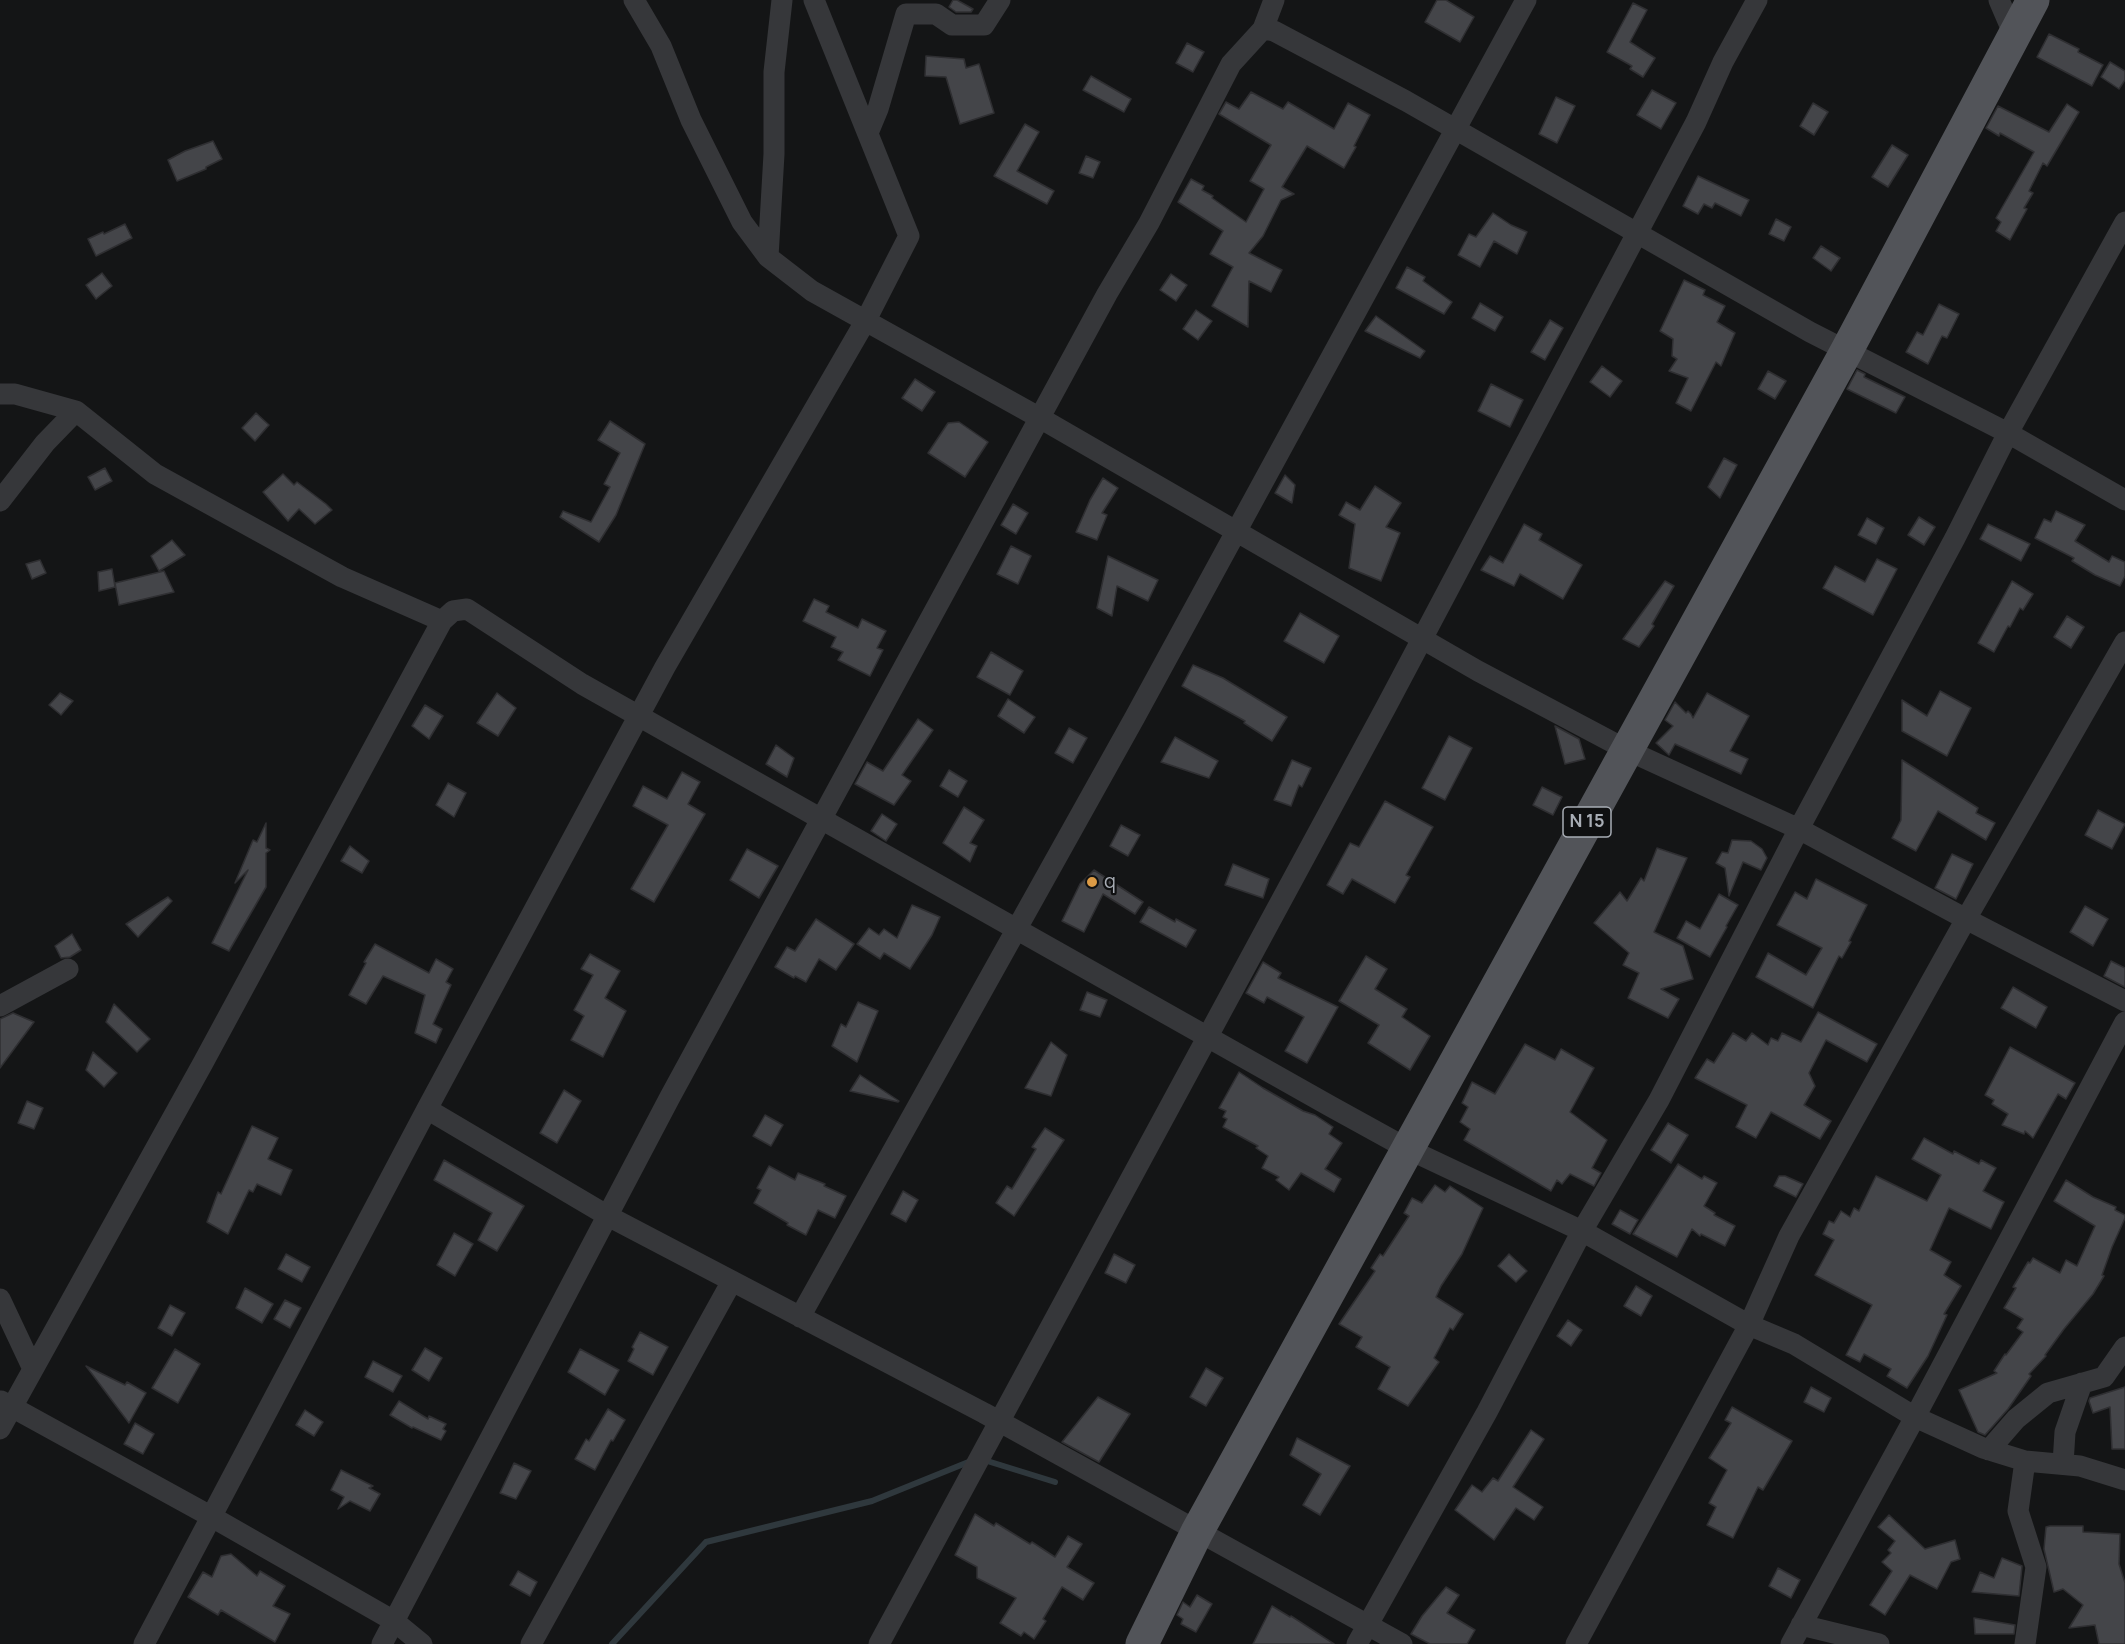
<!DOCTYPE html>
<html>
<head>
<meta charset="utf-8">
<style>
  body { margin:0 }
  canvas { display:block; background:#141516 }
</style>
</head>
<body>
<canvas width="2125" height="1644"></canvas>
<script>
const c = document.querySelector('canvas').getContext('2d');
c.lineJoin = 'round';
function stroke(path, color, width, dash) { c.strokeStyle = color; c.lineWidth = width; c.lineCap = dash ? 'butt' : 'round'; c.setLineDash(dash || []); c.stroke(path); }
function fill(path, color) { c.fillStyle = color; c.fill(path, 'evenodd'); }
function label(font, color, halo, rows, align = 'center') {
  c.font = font + ' Manrope,sans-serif'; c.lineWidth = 4.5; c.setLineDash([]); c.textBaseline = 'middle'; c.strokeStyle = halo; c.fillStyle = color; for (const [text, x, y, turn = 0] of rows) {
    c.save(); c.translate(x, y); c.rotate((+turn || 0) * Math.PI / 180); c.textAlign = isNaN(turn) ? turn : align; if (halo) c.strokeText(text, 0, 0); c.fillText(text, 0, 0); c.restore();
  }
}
stroke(new Path2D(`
  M984,1460l71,22
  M612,1644l94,-102 166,-41 99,-40`), '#2f383d', 6);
const building = new Path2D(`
  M953,0h4l16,9 -2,3h-15l-7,-5z
  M1437,0h9l28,17 -14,25 -35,-20z
  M1633,3l14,7 -17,32 25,16 -12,19 -13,-8 2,-3 -25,-14z
  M2049,34l30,15 -1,3 25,13 -11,21 -55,-29z
  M1187,43l17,9 -11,20 -17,-9z
  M926,56l38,3 2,9 13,-4 15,49 -34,11 -14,-47 -21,-1z
  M2110,62l15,9v9l-6,9 -18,-12z
  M1091,76l40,23 -7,13 -41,-22z
  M1652,90l24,13 -15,26 -24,-14z
  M1251,92l32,17 5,-7 46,27 14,-26 22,12 -16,31 2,1 -12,21 -37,-22 -25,41 12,7 -13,6 -18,36 -14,17 33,17 -11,22 -22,-11 -1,46 -36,-21 21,-39 -23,-13 13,-23 -45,-29 13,-23 13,7 -2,4 11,6 -1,2 34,24 18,-33 -14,-8 21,-36 -52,-31 7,-12 13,7z
  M1556,97l19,9 -18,37 -18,-9z
  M1813,103l15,9 -14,23 -14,-9z
  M2067,104l12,8 -32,54 -4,-3 -14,28 4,2 -9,15 3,1 -17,31 -14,-9 5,-9 -5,-4 38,-66 -34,-19 -1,3 -13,-8 12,-22 51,26z
  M1025,124l14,8 -22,39 37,20 -7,13 -53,-28z
  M213,141l9,18 -16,8v2l-29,12 -9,-21 17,-9z
  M1892,145l16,10 -20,32 -16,-10z
  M1086,156l14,6 -7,16 -14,-5z
  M1698,176l51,24 -8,16 -26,-13 -3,5 -8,-4 -6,10 -15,-8z
  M1493,213l18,12 16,7 -10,22 -23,-13 -14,26 -22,-12 11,-21 7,3z
  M1776,219l15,8 -7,14 -15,-7z
  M125,224l7,14 -36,18 -8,-17 15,-7 1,2z
  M1821,246l19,12 -9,13 -18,-13z
  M1407,267l18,10 -2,4 29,21 -8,12 -48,-26z
  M102,273l10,13 -16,13 -10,-14z
  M1171,274l16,11 -11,16 -16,-11z
  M1684,280l21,10 -2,5 22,11 -8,16 18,11 -14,33 -5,-4 -25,49 -15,-8 12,-25 -19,-7 8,-12 -5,-3 1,-17 -13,-8z
  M1480,303l23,14 -8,14 -23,-13z
  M1939,304l20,10 -12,24 -5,-2 -14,28 -22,-12 11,-20 6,3z
  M1196,310l16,11 -14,19 -15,-11z
  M1376,316l49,35 -5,7 -55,-27z
  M1550,320l13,8 -18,32 -14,-8z
  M1602,366l20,15 -12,16 -20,-15z
  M1857,370l8,4 -1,3 41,20 -9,16 -49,-24z
  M1768,371l18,10 -11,18 -17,-10z
  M915,379l20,13 -13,19 -20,-13z
  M1491,384l32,16 -13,27 -32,-16z
  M256,413l13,12 -14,16 -13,-13z
  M610,421l35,23 -29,71 -17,27 -39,-25 3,-6 28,11 19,-35 -6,-3 16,-31 -22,-13z
  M959,422l29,20 -23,35 -37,-24 20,-30z
  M1724,458l13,7 -17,33 -12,-11z
  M105,468l7,13 -17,9 -7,-13z
  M283,474l11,11 3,-3 29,22 6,6 -17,14 -16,-15 -11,12 -25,-29z
  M1285,475l10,10 -3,18 -17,-10z
  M1103,478l15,10 -16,25 5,2 -10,25 -21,-8 14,-32z
  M1375,486l26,17 -15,24 14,6 -19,48 -32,-13 6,-44 -16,-9 7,-13 14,8z
  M1013,504l15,9 -12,21 -15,-9z
  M2056,511l29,14 -10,16 34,21 3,-6 13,6v14l-5,10 -25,-11 -23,-14 2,-3 -39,-20 9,-19 7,3z
  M1919,517l16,10 -11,18 -16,-10z
  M1867,518l17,10 -8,16 -18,-9z
  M1524,524l18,10 -3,6 43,25 -19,34 -43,-25 -6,12 -33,-16 9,-14 13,7z
  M1988,524l42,20 -9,17 -41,-22z
  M172,540l13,15 -26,16 -8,-15z
  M1011,546l20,10 -13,28 -21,-10z
  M1108,556l50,24 -10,21 -31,-15 -5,30 -15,-8z
  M1877,559l20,10 -24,46 -50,-27 12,-22 30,16z
  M40,560l6,13 -14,6 -6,-15z
  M112,569l3,18 -16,4 -1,-19z
  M164,571l10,21 -55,13 -4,-22z
  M1665,581l9,5 -22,38 2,2 -15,21 -16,-8z
  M2012,581l21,13 -10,16 -3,-2 -10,19 -2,-1 -14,26 -16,-9z
  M814,599l15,7 -3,6 32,16 4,-9 24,12 -9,17 6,2 -13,26 -32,-16 5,-8 -12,-5 5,-10 -33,-16z
  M1300,613l39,23 -15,27 -40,-22z
  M2067,616l17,11 -13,21 -17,-11z
  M991,652l32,19 -13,24 -33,-18z
  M1193,665l30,13 64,39 -15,24 -28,-18 1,-2 -63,-35z
  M1940,691l31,17 -24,48 -45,-25v-31l25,16z
  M60,693l13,8 -12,14 -12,-10z
  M497,693l19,15 -18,28 -21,-13z
  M1707,693l42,23 -19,35 18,8 -7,15 -66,-30 -6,11 -13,-12 17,-17 -8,-6 10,-18 11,11 2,-2 3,3 2,4z
  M1008,699l27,18 -11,16 -26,-17z
  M425,705l18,11 -14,23 -17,-13z
  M918,719l15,11 -31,45 9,6 -17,24 -39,-21 12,-22 16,9z
  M1555,726l24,13 6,20 -20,5z
  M1069,728l18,10 -14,25 -18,-10z
  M1449,736l23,12 -27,52 -23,-12z
  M1175,737l43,24 -9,17 -48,-16z
  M776,745l18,13 -7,19 -21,-13z
  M1292,760l19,8 -9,19 -3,-2 -8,21 -17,-6z
  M1902,760l76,48 -2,5 19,10 -9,17 -48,-29 -22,40 -24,-13 9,-18z
  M949,770l18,11 -9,16 -18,-11z
  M682,772l18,10 -12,22 17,10 -51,88 -23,-13 37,-64 -35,-19 10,-20 24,13z
  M448,783l18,10 -12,24 -18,-12z
  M1542,787l20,10 -9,18 -20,-10z
  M1385,801l48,26 -27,48 4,2 -15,26 -43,-24 -9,15 -16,-9 23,-42 9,4z
  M964,807l20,13 -14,23 7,3 -7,16 -27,-19z
  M2098,810l27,14 -13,25 -27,-14z
  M882,814l15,10 -11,17 -15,-10z
  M266,823v25l4,2 -4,3v34l-37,64 -17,-8 36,-73 -13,13 18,-43 4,2z
  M1121,825l19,10 -12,21 -18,-10z
  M1732,840l19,1 11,8 5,9 -6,12 -18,-8 -14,34 -4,-28 -9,-5 6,-11 6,1z
  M350,846l19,15 -7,12 -21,-12z
  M1657,848l30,10 -33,74 29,14 10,33 -32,10 18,10 -11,19 -40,-20 11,-25 -16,-8 6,-12 -35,-30 26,-31 7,9 14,-23 3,3z
  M747,849l31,17 -19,32 -29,-18z
  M1952,854l21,10 -17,35 -21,-11z
  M1233,864l36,15 -6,19 -38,-13z
  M1094,870l49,32 -8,12 -32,-20 -19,38 -22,-11 18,-37z
  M1816,879l51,26 -18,36 2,1 -9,16 -3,-2 -26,52 -57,-31 12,-24 38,22 16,-27 -45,-23 18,-33 12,7z
  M1719,894l19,11 -12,21 1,1 -17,30 -33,-19 9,-17 14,8z
  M168,897l4,4 -34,36 -12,-13z
  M912,905l28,12 -8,18 -22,34 -26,-16 -4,6 -23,-15 12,-16 10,7 5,-6 13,9z
  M2085,906l23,13 -15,27 -23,-14z
  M1149,907l26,15 1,-3 20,11 -10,17 -46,-25z
  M816,919l38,25 -18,26 -17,-11 -13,23 -11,-6 -1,2 -19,-11 12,-20 8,4z
  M72,934l9,16 -11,7 -9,1 -6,-12z
  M375,944l54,29 7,-14 17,10 -7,13 5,3 -18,39 9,5 -6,14 -21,-10 10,-38 -42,-19 -17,28 -17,-9 17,-32 -2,-1z
  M590,954l30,17 -15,27 21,13 -23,46 -32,-17 13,-24 -10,-6 19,-35 -12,-6z
  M1366,956l21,13 -12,20 32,20 -5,8 28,19 -20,34 -42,-27 11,-18 -40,-24z
  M2111,961l14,7v19l-21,-11z
  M1263,962l18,11 -3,5 60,29 -31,56 -22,-12 19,-34 -37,-20 -3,6 -18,-10z
  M2013,987l34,20 -11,21 -35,-20z
  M1087,992l20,8 -7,17 -20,-7z
  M858,1002l20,9 -21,51 -25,-16 9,-22 5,3z
  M114,1004l36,35 -13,13 -31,-30z
  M1818,1012l59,32 -10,18 -41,-22 -17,33 6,13 -11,19 27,16 -11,18 -49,-27 -15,26 -20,-11 11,-22 -52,-27 12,-19 7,4 19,-30 13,8 6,-8 16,12 3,-7 7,3 4,-8 19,9z
  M13,1013l21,9 -34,46v-49z
  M1051,1042l16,13 -16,41 -26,-8z
  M1525,1044l30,16 6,-11 33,19 -24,44 37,28 -15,28 9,5 -7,13 -24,-12 -8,10 -5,-4 -6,11 -87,-51 6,-11 -10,-7 8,-15 -6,-4 10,-21 23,12z
  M2010,1047l65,36 -9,16 -8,-5 -25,44 -8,-7 -1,3 -22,-9 6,-11 -16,-10 2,-4 -9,-5z
  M93,1052l24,21 -13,14 -18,-17z
  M1239,1072l24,16 40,23 12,4 18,12 -4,7 13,9 -17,26 16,10 -7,13 -33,-19 -12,17 -13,-10 3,-3 -17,-9 6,-12 -12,-8 2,-2 -35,-19 4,-8 -4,-2 3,-6 -7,-3z
  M860,1075l39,26 -1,1 -48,-11z
  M564,1090l17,11 -24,42 -17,-10z
  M27,1101l16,7 -9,21 -16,-6z
  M765,1115l18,10 -12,21 -18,-10z
  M1668,1123l20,12 -17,28 -20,-13z
  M252,1126l26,12 -10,21 24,11 -11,25 -24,-11 -4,8 -4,-2 -21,44 -21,-12 11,-30 3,2z
  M1045,1128l19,12 -50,76 -18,-13 11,-17 5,3 24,-40 -4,-2z
  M1924,1138l29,16 1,-3 25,13 2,-4 15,8 -13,23 21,11 -13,27 -42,-21 -19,42 21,12 -7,13 17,11 -17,28 3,1 -19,41 -21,32 -20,-12 4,-7 -27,-15 -4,8 -14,-7 26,-50 -57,-30 19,-35 -11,-6 6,-13 5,2 7,-12 9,6 4,-9 5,3 17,-35 51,25 14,-26 -29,-16z
  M444,1160l80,46 -27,45 -19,-11 14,-27 -58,-33z
  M1678,1164l24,15 2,-3 13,7 -13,23 11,7 -1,2 21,11 -10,20 -24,-12 -1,2 -8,-7 -15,28 -44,-23z
  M769,1166l26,14 3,-7 27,11 -1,2 22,10 -11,22 -17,-8 -12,25 -19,-10 1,-2 -34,-20 7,-13 -4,-2z
  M1779,1176h6l18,8 -7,13 -22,-11z
  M2066,1180l27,17 23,10 -1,3 10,5v3l-13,29 -10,28 2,1 -11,18 -29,35 -19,26 1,1 -17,18 2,2 -23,33 -23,26 -7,-3 -19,-42 38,-17 -3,-2 11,-17 1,1 17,-23 -6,-4 6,-9 -19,-11 12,-20 -3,-1 15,-25 2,1 3,-5 27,15 6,-13 11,6 18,-40 -41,-25z
  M1435,1185l10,7 5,-6 33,22 -21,46 -21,32 -5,11 27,17 -10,16 -3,-2 -16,30 5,4 -31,44 -30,-17 12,-22 -34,-20 6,-10 -23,-13 36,-53 -4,-3 9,-14 3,2 26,-40 -5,-3 8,-15 10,5z
  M903,1191l15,9 -12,22 -15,-8z
  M1620,1210l18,10 -8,14 -18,-10z
  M454,1233l19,11 -18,32 -18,-11z
  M286,1254l24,13 -8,15 -24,-13z
  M1114,1254l21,11 -9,18 -21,-10z
  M1509,1254l18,17 -11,11 -18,-16z
  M1636,1286l16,10 -11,20 -17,-10z
  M245,1288l28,16 -11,19 -26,-15z
  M285,1300l16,8 -11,20 -16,-9z
  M170,1305l15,8 -13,23 -14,-8z
  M1568,1320l14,10 -11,16 -14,-10z
  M640,1332l28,15 -15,28 -25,-14 6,-12 -2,-2z
  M425,1348l17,10 -13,23 -17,-11z
  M175,1349l25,15 -22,39 -26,-15z
  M580,1349l39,21 -14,25 -37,-23z
  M373,1361l29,15 -9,16 -28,-15z
  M86,1366l39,19 2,-3 19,11 -17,30z
  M1206,1368l17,10 -17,28 -16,-9z
  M1811,1387l20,11 -7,14 -20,-10z
  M2125,1387v62h-13l-2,-42 -17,6 -4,-12 1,-3z
  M1098,1397l32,17 -31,48 -37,-20z
  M399,1401l29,18 1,-3 17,8 -3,5 3,2 -5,9 -28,-13 -1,1 -22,-13z
  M1732,1407l60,34 -29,49 -5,-3 -25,51 -26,-13 9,-18 -7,-4 18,-33 -18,-12 22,-35 -6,-3z
  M608,1409l17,11 -12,21 -2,-1 -16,30 -20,-11 11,-20 3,2z
  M305,1410l18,12 -9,14 -18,-11z
  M135,1423l19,11 -11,20 -19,-10z
  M1531,1430l13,9 -31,48 30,20 -9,13 -18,-12 -22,32 -39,-30 17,-25 10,7 11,-14 5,3z
  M1297,1438l53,28 -30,49 -17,-10 18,-31 -31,-19z
  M514,1463l17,8 -15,28 -16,-6z
  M341,1470l32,16 -4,2 11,6 -10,17 -20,-10 -12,8 6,-12 -13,-7z
  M975,1514l19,12 2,-3 34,21 2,-2 23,15 13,-21 14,8 -15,23 27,16 -11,17 -21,-13 -19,32 3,2 -12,18 -10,-7 -3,4 -21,-13 16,-25 -39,-20v-11l-22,-12z
  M1889,1515l36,34 30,-9 5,19 -9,3 -14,27 -27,-14 -25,40 -15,-10 22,-34 -10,-9 9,-9 -3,-3 7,-9 -17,-14z
  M2050,1526h33v6l37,2 -1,30 6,19v61h-26l-4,-19 -26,3 14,-23 -20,-16 -9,3 -10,-43 2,-22z
  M231,1554l26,22 3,-5 25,15 -12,20 17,8 -15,28 -54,-32 -3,5 -30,-18 15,-25 9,5 9,-21z
  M2002,1558l20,8 -3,30 -47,-4 8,-20 14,6z
  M1778,1568l22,12 -9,18 -22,-12z
  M518,1571l19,11 -7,14 -20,-11z
  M1446,1587l13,8 -12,18 28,17 -8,14h-37l-19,-10 11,-18z
  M1197,1595l15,9 -16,28 -15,-8 2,-5 -6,-4 6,-13 7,5z
  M1272,1606l18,11 1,-1 43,28h-81z
  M1974,1618l41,7 -1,9h-39z`);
fill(building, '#444549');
stroke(building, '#2f2f32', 1.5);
stroke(new Path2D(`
  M634,0l27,46 30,74 51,102 26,35 44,34 228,127 438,253 149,79 172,79 167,90 159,82
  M1999,0l15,35
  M1263,29l11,-29
  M868,133l10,-24 28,-95h30l16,11h32l16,-25
  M768,257l6,-103v-82l8,-72
  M0,394h15l61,17 79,63 187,103 100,44
  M0,501l45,-58 31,-32
  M0,1006l68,-37
  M427,1109l181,107 376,197 418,231
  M0,1299l33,70
  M800,1317l335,-600 391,-717
  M1,1401l211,116 182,104 28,23
  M0,1429l203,-366 239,-442 11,-10 14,-2 115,75 748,422 78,43 174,82 167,94 45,19 121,73 68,31 42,13 55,5 45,14
  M1989,1450l27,-31 32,-26 56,-16 21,-30
  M2025,1461l-7,50 18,56 -11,77
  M2063,1464l2,-32 17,-49
  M1801,1625l78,19
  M144,1644l283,-535 238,-442 201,-347 43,-84 -95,-236
  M382,1644l288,-547 437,-803 42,-71 82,-159 32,-35 11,2 132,70 404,231 198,101 117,67
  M531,1644l201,-363
  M879,1644l507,-937 310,-585 27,-60 34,-62
  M1357,1644l130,-232 95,-181 77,-131 144,-279 152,-283 53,-105 117,-211
  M1576,1644l173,-319 40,-89 177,-317 159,-277
  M1791,1644l124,-227 210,-395`), '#36373a', 21);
stroke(new Path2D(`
  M1142,1644l55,-112 649,-1180 187,-352`), '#525459', 33);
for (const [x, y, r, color] of [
  [1092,882,6,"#dc9b46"]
]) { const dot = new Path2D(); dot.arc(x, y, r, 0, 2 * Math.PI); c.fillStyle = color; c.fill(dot); stroke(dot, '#0f1011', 2); }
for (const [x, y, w] of [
  [1587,822,48]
]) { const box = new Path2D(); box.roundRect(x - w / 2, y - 15, w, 30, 4.5); c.fillStyle = '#0f1011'; c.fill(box); stroke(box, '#a8adb5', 1.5); }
label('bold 18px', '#a8adb5', null, [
  ["N 15",1587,822]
]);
label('20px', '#a8adb5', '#0f1011', [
  ["q",1104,882]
], 'left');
</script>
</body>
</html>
